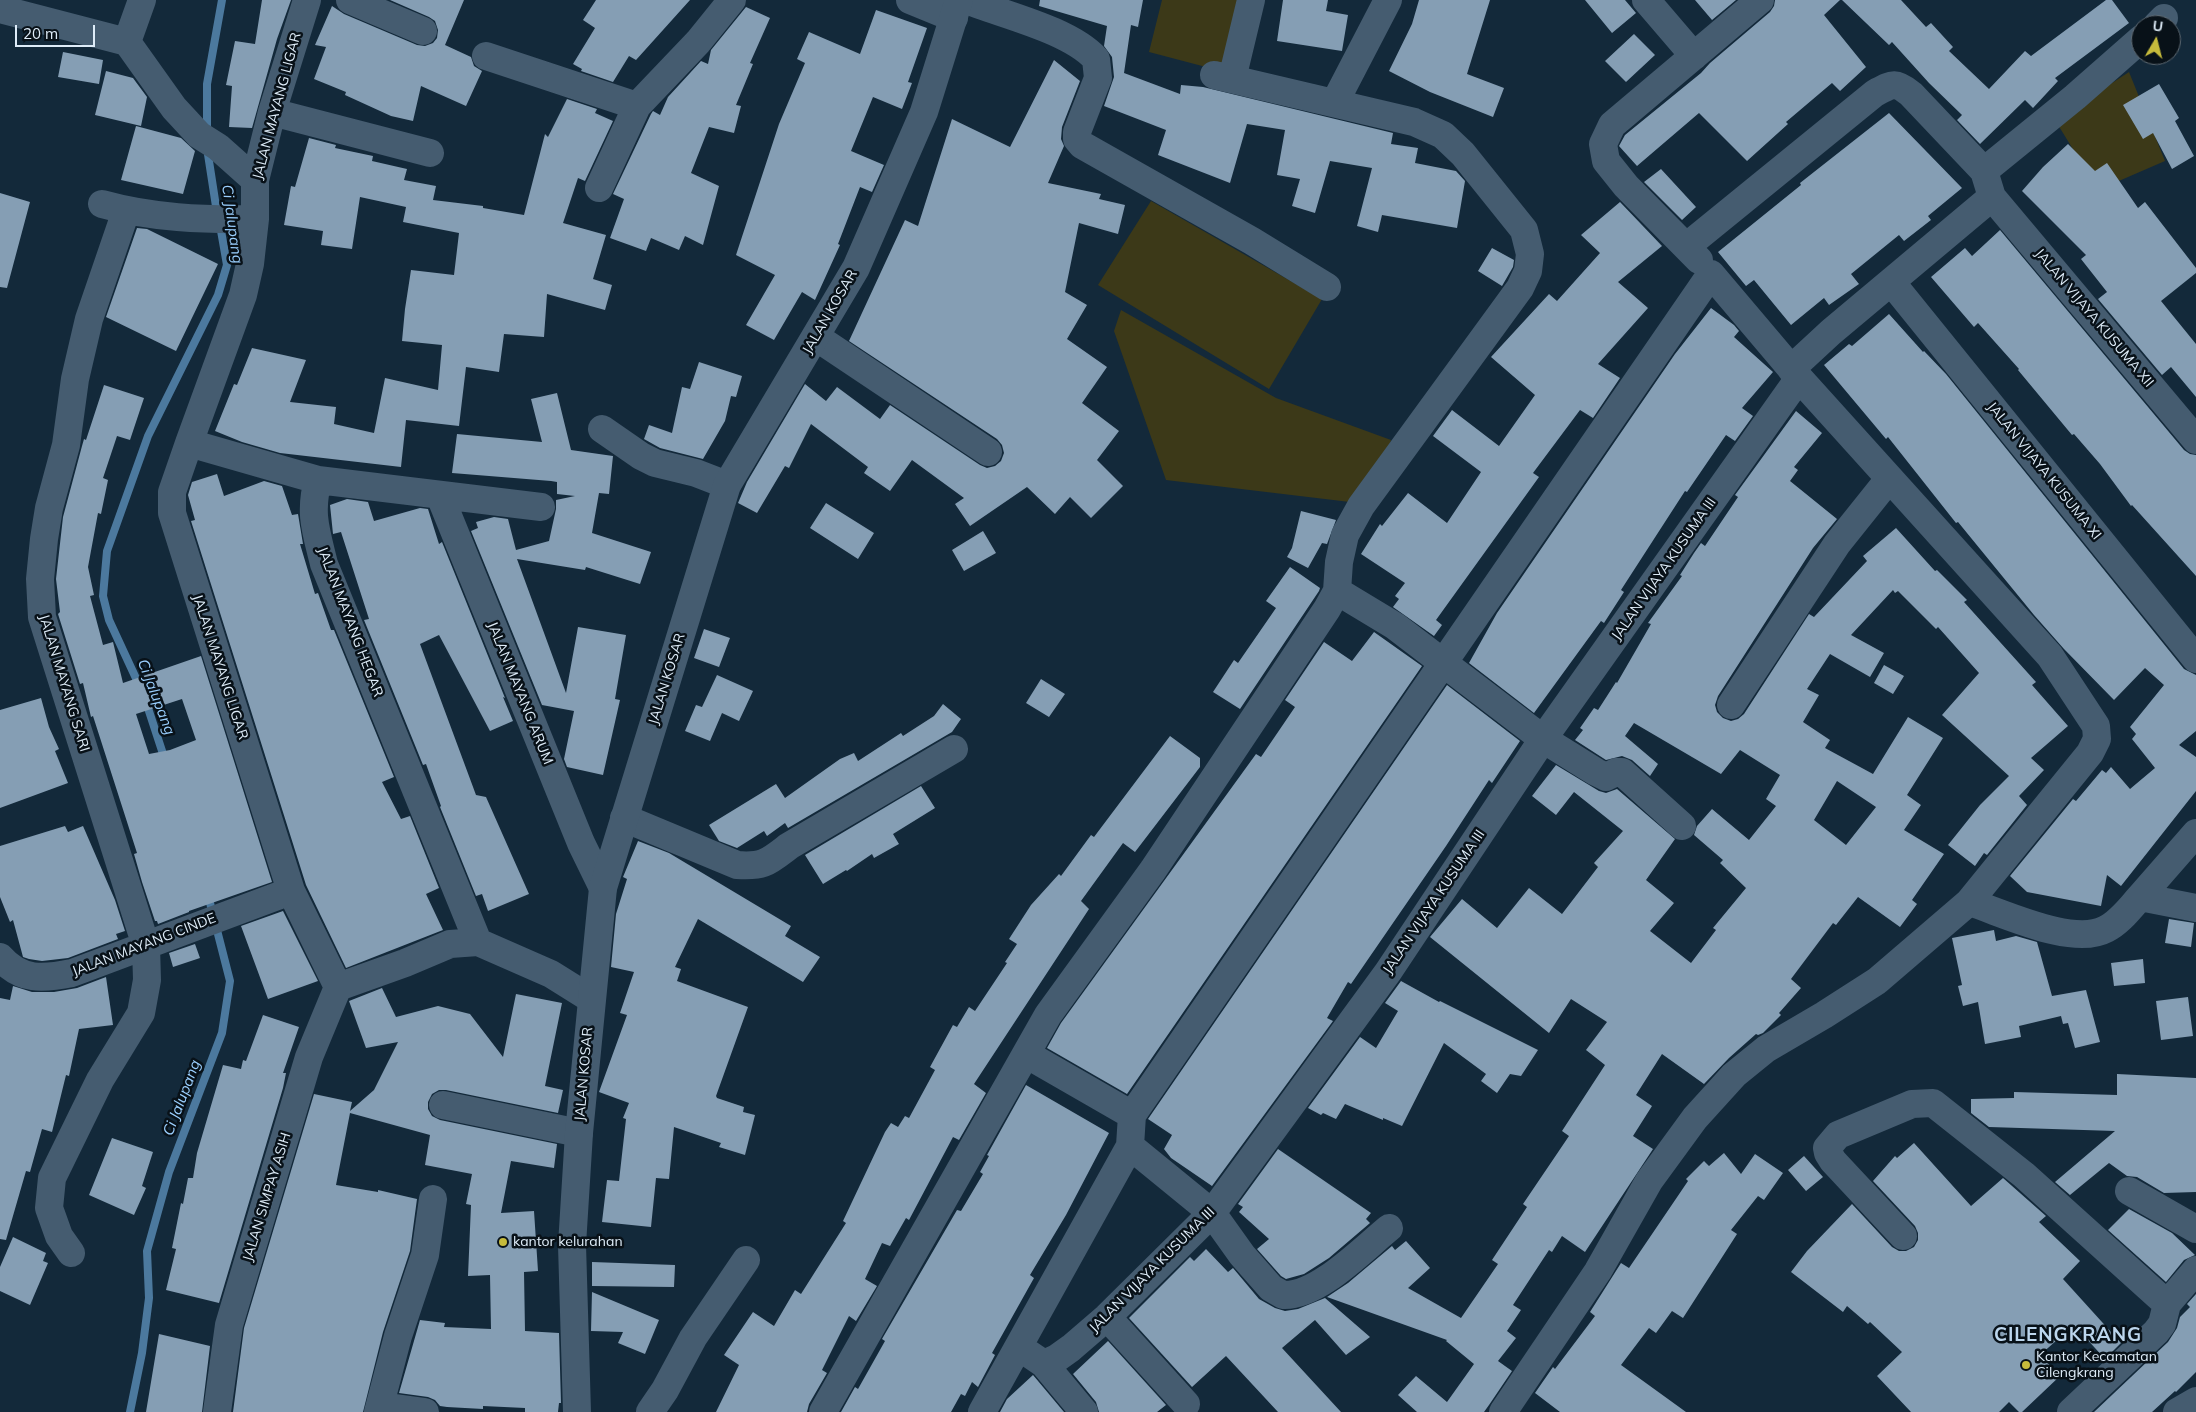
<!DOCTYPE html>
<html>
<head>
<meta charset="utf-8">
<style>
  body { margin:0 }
  #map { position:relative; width:2196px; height:1412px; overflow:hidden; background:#13293a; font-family:Mulish,sans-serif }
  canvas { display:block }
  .north { position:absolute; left:2131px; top:15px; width:50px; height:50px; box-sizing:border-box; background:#081118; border:1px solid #5e6972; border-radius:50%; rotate:8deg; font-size:14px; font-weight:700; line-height:20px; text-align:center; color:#deecf8 }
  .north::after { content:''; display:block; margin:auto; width:18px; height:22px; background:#c6bb3c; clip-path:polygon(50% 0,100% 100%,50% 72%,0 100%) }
  .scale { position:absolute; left:15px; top:25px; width:80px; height:22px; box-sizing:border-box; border:2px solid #deecf8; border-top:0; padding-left:6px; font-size:15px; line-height:18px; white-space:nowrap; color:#deecf8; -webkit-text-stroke:4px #081118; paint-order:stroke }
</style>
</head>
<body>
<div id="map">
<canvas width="2196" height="1412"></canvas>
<div class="north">U</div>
<div class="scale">20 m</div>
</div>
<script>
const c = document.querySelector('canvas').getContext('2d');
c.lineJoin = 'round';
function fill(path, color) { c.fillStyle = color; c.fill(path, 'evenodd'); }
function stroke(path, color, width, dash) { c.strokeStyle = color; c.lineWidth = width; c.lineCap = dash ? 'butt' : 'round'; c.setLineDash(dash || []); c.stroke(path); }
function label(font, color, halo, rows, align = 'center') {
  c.font = font + ' Mulish,sans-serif'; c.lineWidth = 5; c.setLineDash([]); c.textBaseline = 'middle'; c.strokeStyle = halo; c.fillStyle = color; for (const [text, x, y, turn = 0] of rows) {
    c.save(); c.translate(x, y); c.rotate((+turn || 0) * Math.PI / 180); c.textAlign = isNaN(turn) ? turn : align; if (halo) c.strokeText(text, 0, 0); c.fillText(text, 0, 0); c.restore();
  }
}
fill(new Path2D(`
  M1162,0h81l-18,72 -76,-20z
  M2129,72l36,89 -67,29 -43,-70z
  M1151,201l171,98 -53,90 -171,-104z
  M1121,310l155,88 115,42 -16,65 -209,-25 -52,-149z`), '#3c3918');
stroke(new Path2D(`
  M207,132v-48l15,-84
  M207,148l10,65
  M140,687l-31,-67 -6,-24 4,-45 41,-115 70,-141 9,-30 -7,-40
  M146,702l19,58
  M130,1412l12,-59 7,-55 -2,-47 22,-79 53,-139 8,-52 -22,-86`), '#4c799e', 8);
fill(new Path2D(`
  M262,0h29l-14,39 -25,89 -23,-1 3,-41 -6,-1 9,-44 20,3z
  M390,0h74l-19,45 26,12 3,9 8,5 -16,35 -45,-20 -8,35 -22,-5 -46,-21 1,-3 -32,-13 12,-32 -11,-2 17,-39 12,8 73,31 8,1 8,-3 4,-5 1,-8 -3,-9 -6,-4z
  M596,0h94l-54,60 -7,-4 -16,26 -32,-11 1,-2 -9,-5 22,-36 -12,-8z
  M1040,0h103l-5,27 -7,-2 -7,48 56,21 1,-9 22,2 190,46 -2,11 27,4 -3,15 41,8 9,10 -8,47 -75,-13 -4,17 -21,-6 15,-58 -42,-7 -15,52 -23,-7 8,-27 -23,-4 8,-45 -38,-6 -17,59 -72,-28 8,-25 -62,-24 10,-29 -2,-20 -8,-11 3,-20 -68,-20z
  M1283,0h45l-2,11 22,4 -6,36 -65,-10z
  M1419,0h71l-23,74 37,14 -11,29 -63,-25 -41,-21 23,-47z
  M1585,0h40l11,13 -24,20z
  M1695,0h41l-24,20z
  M1775,0h65l-16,15 42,52 -26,24 -8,-8 -46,39 2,2 -41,37 -48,-48 -62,53 -18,-20 6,-11 76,-62 9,-10 60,-51 4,-6z
  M1842,0h59l25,27 5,-4 22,24 -4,4 40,38 36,-38 6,5 75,-56h6l17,23 -74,55 3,3 -25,27 -8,-8 -45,44 -23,-24 5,-5 -33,-32 -37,-41 -3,3z
  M746,7l24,11 -20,45 3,1 -17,41 5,1 -7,27 -25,-6 -18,46 28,13 -16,59 -18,-9 -6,14 -28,-12 -5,13 -36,-13 14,-39 -11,-5 38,-80 2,-3 7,4 8,-18 33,-36 7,3 3,-14z
  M876,10l51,18 -19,54 4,1 -10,26 -29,-12 -22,54 33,14 -12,27 -12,-5 -22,57 2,1 -25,55 -13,-8 -28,48 -28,-15 29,-50 -39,-20 43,-131 26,-61 -8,-4 12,-27 51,22z
  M1634,34l21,21 -29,27 -21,-21z
  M63,52l40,8 -4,24 -41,-7z
  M1054,60l26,21 -18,46 -1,12 3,7 -16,37 53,11 -2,5 26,6 -7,29 -39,-11 -14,69 22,13 -20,34 40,28 -25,36 37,28 -22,29 26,26 -32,32 -21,-21 -15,17 -28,-27 -57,39 -15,-22 9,-6 -52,-38 -22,31 -26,-18 4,-6 -57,-43 -22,44 -4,-2 -28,47 -19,-10 9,-21 58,-98 21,17 11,-14 43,32 10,-14 90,60 7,3 8,-2 6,-5 3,-8 -2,-8 -5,-6 -148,-98 56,-121 13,6 34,-107 58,28z
  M106,71l27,7 14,19 -6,29 -46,-11z
  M2159,84l20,34 -4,3 19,35 -22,13 -19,-36 -10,6 -20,-34z
  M567,99l30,10 -2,4 18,8 -28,60 -7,-3 -15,45 43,12 -13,44 19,6 -7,25 -58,-16 -3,43 -40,-3 -5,38 -33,-5 -7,59 -53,-6 -5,47 -121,-14 -38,-11 -27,-11 19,-47 3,1 15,-37 54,12 -16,42 46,5 -2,17 40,9 11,-55 53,12 4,-45 -40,-4 3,-32 6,-39 43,5 5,-42 -56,-11 3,-15 -46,-10 -8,52 -31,-4 2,-14 -39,-6 7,-39 4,1 14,-49 27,7 -1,3 38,8 -1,5 35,8 -3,11 32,6 -3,14 50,6v2l41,7 21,-81 3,3z
  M1889,113l73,75 -34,28 3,4 -27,21 -5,-6 -48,39 8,10 -30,21 -5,-7 -33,27 -37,-45 -8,6 -28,-34 83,-67 -1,-2z
  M136,126l45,12 14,13 -12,43 -62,-14z
  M2068,144l27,27 12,-8 31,45 7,-6 51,66v5l-35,28 35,43v53l-25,-30 -9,8 -64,-76 9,-7 -26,-33 5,-4 -64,-64 21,-24z
  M1661,169l35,38 -14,13 -38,-38z
  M0,193l30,9 -23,86 -7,-1z
  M1620,202l42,44 -44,36 30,26 -50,56 22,14 -27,40 -13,-8 -47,63 6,4 -103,143 6,5 -8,11 -41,-29 6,-8 -4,-3 10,-13 -44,-29 19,-30 2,2 26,-33 39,30 34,-51 -48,-36 19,-26 47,36 36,-51 -44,-38 58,-63 8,7 43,-48 -19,-18z
  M137,228l10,1 71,35 -42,87 -70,-34z
  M2000,230l184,220 6,4 6,1v121l-64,-71 -1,1 -31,-42 -26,-30 -2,1 -54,-65 1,-1 -41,-46 -4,4 -43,-50 34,-29 7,8z
  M1492,248l22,12 -1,7 -11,19 -24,-15z
  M1711,308l23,17 5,6 -5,6 39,35 -31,36 11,8 -18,25 -9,-6 -39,57 -2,-1 -64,99 3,2 -20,31 -3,-2 -67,92 -65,-50 28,-50 178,-259z
  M1889,314l34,38 1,-1 22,23 238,295 12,6v56l-17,14 17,12v34l-75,95 -14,-11 -6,31 -74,-14 -17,-16 63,-77 3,2 26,-31 4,3 5,-6 19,22 25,-21 -23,-29 4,-5 -6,-7 34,-42 -19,-17 -31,32 -50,-51 -30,-34 -76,-93 -2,1 -68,-86 -2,2 -62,-74 25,-21 3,2z
  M699,362l43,14 -6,21 -5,-1 -6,25 -22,38 -43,-11 -16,-9 5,-14 23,8 10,-46 8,2z
  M104,385l40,13 -14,42 -13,-4 -14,42 5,2 -7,34 -3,-1 -10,54 6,28 -4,1 13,49 10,-3 10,41 78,-27 71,226 -83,29v1l-31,12 -1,-3h-2l-13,-39 -8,-28 3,-1 -44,-137 -2,1 -8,-34 -3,1 -22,-70 2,-2 -4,-33 7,-62 19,-71 2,-7 2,1zM182,699l14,41 -26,10 -21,4 -13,-40z
  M557,393l14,57 42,6 -4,38 -10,-1 -7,40 59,19 -11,32 -54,-17 -1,3 -68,-11 49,134 12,-66 48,8 -11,64 5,1 -17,75 -36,-8 -3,-8 10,-48 -32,-6 -71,-174 7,-3 -2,-6 18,-5 14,2 8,31 33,-9 7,-32v-9l19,-4 -18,-2v-12l-6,-1 -99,-8 5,-39 85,8 -11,-43z
  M1796,411l26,22 -28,34 4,3 -8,11 47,38 -24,29 -95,148 -3,9 2,7 6,6 8,3 7,-2 6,-5 65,-100 5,3 53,-56 -4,-5 33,-28 39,43 2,-1 30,30 -3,2 72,80 -4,3 36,41 -37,32 13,12 -25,26 8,9 -40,50 -3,-2 -9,13 -27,-21 32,-40 29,-29 -67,-61 37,-42 -41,-46 -2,2 -38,-38 -3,2 -2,-3 -42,45 33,18 -14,24 -40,-23 -23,35 12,6 -16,27 27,18 -5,8 48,26 35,-57 35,21 -36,57 14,10 -17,25 40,24 -32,46 5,4 -17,23 -42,-30 -22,28 -3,-2 -42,56 10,9 -22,25 2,2 -18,18 -5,2 -2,-1 -27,24 -25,26 -42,-30 -26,41 16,11 -19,30 20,13 -68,103 -23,-16 -10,16 -3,-2 -36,55 8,5 -14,21 9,7 -18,23 14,10 -23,34 -5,7h-67l-19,-17 18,-19 31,26 27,-38 -28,-23 1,-1 -120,-43 21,-14 44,-37 3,4 11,-9 24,27 -22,20 53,30 37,-54 -6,-4 35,-53 -4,-3 46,-68 -7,-5 43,-66 -19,-15 21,-28 -36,-23 -22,34 -119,-96 32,-38 35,29 32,-40 33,26 36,-47 -4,-4 29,-32 -49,-39 -18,23 -24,-19 24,-31 43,26 7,2 11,-4 58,50 -29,41 28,23 -24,28 41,32 25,-33 -3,-2 33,-40 -26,-25 3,-3 -29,-25 3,-9 15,-17 37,31 27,-34 -10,-7 14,-24 -40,-25 -19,24 -87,-51 -9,13 33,28 -8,12 -18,-16 -10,-4 -16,4 -31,-20 8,-10 -3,-2 14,-20 4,2 18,-28 1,1 34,-59 -3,-1 34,-47 -2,-1 14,-22 7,-10 4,3 33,-49 -3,-2zM1837,781l39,26 -30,38 -32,-25z
  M217,474l7,22 40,-15 18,5 10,29 6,-1 5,30h-3l15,50 3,-1 13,37h3l60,147 -12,5 19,37 9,-3 29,72 -13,6 17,36 -97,38 -40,-83 -115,-364 4,-1 -7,-25 4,-13z
  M347,499l21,3 6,19 46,-13 8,1 11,35 3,-2 63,156 -2,-1 10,24 -23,10 -51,-96 -19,9 56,151 10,2 43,97 -41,17 -6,-17 -6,2 -36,-89 1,-1 -15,-42 -3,1 -59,-145 5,-1 -28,-87 -8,2 -3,-29z
  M826,503l48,30 -16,26 -48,-31z
  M1301,511l35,9 -9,24 -5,-1 -14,25 -21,-11 5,-9z
  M983,531l13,22 -32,18 -12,-21z
  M1290,567l30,21 -1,3 -79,118 -27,-17 21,-32 4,3 38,-55 -10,-7z
  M704,629l26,9 -11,29 -25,-9z
  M1374,632l48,34 -295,428 -80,-46 14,-25 195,-269 5,3 34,-50 -10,-7 39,-58 28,19z
  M1884,665l20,11 -11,18 -19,-11z
  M717,675l36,16 -14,30 -17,-8 -12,28 -25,-10 11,-26 6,2z
  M1041,679l24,15 -16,23 -23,-14z
  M1447,685l73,56 -28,42 -3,-3 -43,66 -95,138 -3,-2 -21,36 6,3 -121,165 -41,-28 -7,-9 8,-14 -24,-16z
  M41,698l8,29 10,22 -4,2 13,32 -68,25v-98z
  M943,704l18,15 -9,13 -164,96 -3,-5 -18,13 -3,-5 -27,17 -18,-7 -10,-16 67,-41 9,14 55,-39 14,-6 4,8 43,-28 2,3 31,-20z
  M1170,736l30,22v9l-65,85 -12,-9 -42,58 8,8 -115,175 12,9 -27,47 -6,-3 -44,83 -3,-2 -16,28 -8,-3 -17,36 12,7 -21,35 -7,-5 -27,54 5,3 -18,31 -2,8h-91l23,-47 -15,-10 29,-43 21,14 21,-36 6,4 45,-71 -3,-2 42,-89 6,-9 7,4 7,-11 4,2 26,-48 -5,-3 23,-42 4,2 12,-20 6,4 32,-48 -2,-1 12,-18 -8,-5 22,-34 28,-31 2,2 30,-41 3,2z
  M921,786l14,22 -42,26 6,10 -25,14 -2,-4 -25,17 -1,-1 -23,14 -18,-29z
  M65,826l3,6 15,-6 32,74 10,31 -9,3 2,5 -50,19 -26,3 -13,-2 -6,-2 -10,-37 -3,2 -10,-25v-51z
  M638,841l31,12 122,73 -6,10 35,21 -17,25 -105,-63 -23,48 6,2 -4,12 71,26 -32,89 1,2 27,9 -1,5 12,3 -10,40 -26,-8 2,-4 -47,-16 -5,52 -13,-1 -5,49 -49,-5 5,-42 12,1 7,-62 -3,-1 6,-15 -30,-11 28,-77 -7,-2 14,-41 -23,-5 5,-53 11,-35 -4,-2z
  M283,911l35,70 -50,18 -27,-73z
  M2169,919l25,4 -3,24 -26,-4z
  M1994,930l2,11 20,-5 21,6 15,54 34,-6 14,52 -25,6 -7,-25 -5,1 -2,-8 -42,10 2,11 -36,7 -7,-42 -15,4 -5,-20 4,-1 -10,-47z
  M195,944l5,14 -27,9 -4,-14z
  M2143,959l2,24 -31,3 -3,-23z
  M106,977l7,48 -34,4 -10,47 -3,-1 -14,57 -10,-3 -12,43 -4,-1 -20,69 -6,-1v-241l10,2 3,-14 19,6h22l23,-4z
  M1401,981l38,21 1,-1 98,49 -17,26 -11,-2 -13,19 -16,-12 5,-7 -42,-31 -42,83 -19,-8v2l-38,-16 -9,15 -13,-6 -2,2 -13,-7 52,-71 16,11 22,-37 -13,-8z
  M382,988l14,29 42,-11 32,8 33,43 13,-63 46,9 -17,83 18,4 -5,23 -112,-23h-7l-7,4 -4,8v7l4,7 8,4 117,24 -3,24 -43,-7 -10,52 33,-2 4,60 -14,1 1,59 34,2 2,70h-2l-1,9h-33v-4l-42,-2v3l-36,-2 -7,-1 -5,-6 -7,-3 -29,-4 21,-73 25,3 -1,4 47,2 -1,-54 -22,1 3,-71 -5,-1 6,-30 -47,-9 5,-30 -80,-22 -14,72 42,7v-2l39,9 -7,52 -27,81 -20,80h-130l11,-84 70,-234 38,8 -2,9 24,-21 24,-48 -32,6 -17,-47z
  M2188,997l5,39 -32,4 -5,-39z
  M263,1015l36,12 -16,46h3l-3,15 -64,215 -53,-13 10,-41 -4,-1 9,-45 2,1 5,-26h5l4,-25 26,-88 18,4 2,-9 3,1z
  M2117,1074l79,4v114l-32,1 -27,-16 -10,-1 -18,-13 -39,32 -15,-13 60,-51 -126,-4 -18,-14v-14l43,-1v-6l103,3z
  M1026,1085l83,48 -43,82 -36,60 4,3 -42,75 3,2 -17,32 -6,-5 -7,14 -4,-2 -10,18h-110l14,-25 3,2 27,-48 -3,-2 61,-105 14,-24 4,1 22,-37 -3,-2 9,-16 -2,-1z
  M112,1138l41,14 -11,34 4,2 -12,27 -45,-20z
  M1914,1143l57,63 32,-28 43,38 -7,6 41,39 -17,18 58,64 -16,16 -31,-34 -34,30 20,21 -38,36h-3l-10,-10 -10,10h-88l-34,-36 25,-24 -32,-30 -2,2 -21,-18 -4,6 -52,-40 16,-21 45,-47 40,43 7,4h7l8,-4 4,-7v-7l-3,-7 -42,-45 22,-25 2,2z
  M1278,1149l93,64 -5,6 4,4 -41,35 -25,16 -18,5 -5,-3 -24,-27 12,-10 -30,-27 4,-5 -5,-3z
  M1724,1153l17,21 14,-20 28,19 -19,27 -6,-4 -27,34 6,4 -54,84 -11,-7 -16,22 -7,-5 -28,37 65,47h-126l-25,-19 18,-26 2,2 40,-53 -5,-4 31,-49 8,5 59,-87 -2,-2 18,-18 5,5z
  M1804,1156l19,21 -17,14 -18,-21z
  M2129,1209l43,24 23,22 -11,5 -18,22 -58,-52z
  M13,1237l33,16 -3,8 5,2 -18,42 -30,-14v-24z
  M1206,1249l22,23 5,-4 26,31 16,9 10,3 13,-2 27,-11 45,39 -24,18 -31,-35 -33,28 59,64h-63l-52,-56 -34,31 -63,-69 61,-61 4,4z
  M592,1262l83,3 -1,22 -82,-1z
  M592,1292l67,28 -14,34 -27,-11 5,-11 -32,-1z
  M2196,1294v78l-20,20 -1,-1 -23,21h-58l74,-70 9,-14 3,-11 10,-10 -3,-3z
  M159,1334l51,12 -8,66h-56z
  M1108,1341l58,64 -9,7h-58l-3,-10 -23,-28z
  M1033,1375l31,37h-64l7,-13z`), '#859eb4');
stroke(new Path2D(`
  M350,0l73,31
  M910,0l44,18
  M966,0c38,15 104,30 130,59l2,19 -21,54v7l5,6 170,96 75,46
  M1646,0l48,56
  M0,9l127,33 47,66 25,27 19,12 37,33
  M2157,25l7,-7
  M127,42l15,-42
  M486,56l151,50
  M1232,79l19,-79
  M1335,102l53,-102
  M272,112l158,41
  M1984,171l91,-74 66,-58
  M599,188l38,-82 61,-64 34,-42
  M102,204c50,14 101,16 153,15
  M1687,246l188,-153c17,-9 20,-12 36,1l73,77 8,26 204,243
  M1699,260l-73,-74 -20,-25 -3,-17 9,-19 148,-125
  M1892,283l304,376
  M816,337l172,115
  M1791,369l40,-37 161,-135
  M602,429l39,27 14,7 41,10 31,12
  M189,443l54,-148 7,-31 5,-45v-39l17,-68 35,-112
  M318,480l-129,-37 -17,49v21l119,378 47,96
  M440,496l141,347 22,45
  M1337,591l58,35 148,113 53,33 10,5 10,-5h6l60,54
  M1731,705l106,-161 52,-65
  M624,818l113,47c27,2 31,-3 52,-19l165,-97
  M2196,833l-56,64 56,11
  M478,942l-154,-378c-8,-33 -15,-51 -6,-84l223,27
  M0,957c21,24 43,22 72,16l219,-82
  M338,987l67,-24 45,-19 28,-2 73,32 40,25
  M1026,1054l106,61
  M443,1105l136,28
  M1130,1146l82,67 30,42 29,33 12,7c34,2 79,-45 106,-67
  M2129,1191l67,38
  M1903,1236l-70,-75 -5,-8 -1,-5 11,-13 74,-31 21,-1 91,72 143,129 29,-34
  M71,1253l-12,-17 -10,-28 3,-30 48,-98 41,-67 6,-33 -1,-34 -104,-329 -2,-38 4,-40 5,-31 17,-63 9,-66 14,-60 37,-108
  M1107,1317l79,87
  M1019,1347l25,17 13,-6 14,-10 36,-31 105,-104 176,-241 155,-233 256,-361
  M1044,1364l40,48
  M381,1406l44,6
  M217,1412l12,-87 80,-268 29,-70
  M378,1412l20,-76 27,-81 8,-56
  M650,1412l15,-22 28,-52 53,-78
  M823,1412l225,-397 105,-145 174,-261 10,-18 2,-29 6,-27 16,-29 159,-218 8,-17 2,-17 -6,-24 -61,-76 -20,-19 -29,-13 -200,-47
  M982,1412l148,-266 2,-31 579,-841 88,104 251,278 46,70 1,13 -7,14 -121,149
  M1503,1412l95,-141 51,-90 46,-63 39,-43 32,-26 58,-34 53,-34 92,-79c35,11 104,45 137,27 14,-7 24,-21 34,-32
  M2071,1412l85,-80 6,-8 5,-20
  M2177,1412l19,-11`), '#455c70', 28);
stroke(new Path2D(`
  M577,1412l-5,-167 7,-112 24,-245 124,-403 129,-217 68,-156 35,-112`), '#455c70', 28);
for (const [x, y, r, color] of [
  [503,1242,5,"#c6bb3c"],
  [2026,1365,5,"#c6bb3c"]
]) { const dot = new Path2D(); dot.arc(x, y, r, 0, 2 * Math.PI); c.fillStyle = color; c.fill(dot); stroke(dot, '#081118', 2); }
label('14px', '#deecf8', '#081118', [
  ["JALAN MAYANG LIGAR",277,106,-75],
  ["JALAN KOSAR",830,312,-60],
  ["JALAN VIJAYA KUSUMA XII",2094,318,50],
  ["JALAN VIJAYA KUSUMA XI",2044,471,51],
  ["JALAN VIJAYA KUSUMA III",1664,569,-55],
  ["JALAN MAYANG HEGAR",350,622,69],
  ["JALAN MAYANG LIGAR",220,667,72],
  ["JALAN KOSAR",667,679,-73],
  ["JALAN MAYANG SARI",64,683,73],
  ["JALAN MAYANG ARUM",520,693,68],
  ["JALAN VIJAYA KUSUMA III",1434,902,-56],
  ["JALAN MAYANG CINDE",144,945,-21],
  ["JALAN KOSAR",584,1074,-85],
  ["JALAN SIMPAY ASIH",267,1197,-73],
  ["JALAN VIJAYA KUSUMA III",1152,1270,-45]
]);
label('14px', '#deecf8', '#081118', [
  ["kantor kelurahan",513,1242],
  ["Kantor Kecamatan",2036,1357],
  ["Cilengkrang",2036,1373]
], 'left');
label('italic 15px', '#9acffe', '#081118', [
  ["Ci Jalupang",232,224,82],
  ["Ci Jalupang",156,697,69],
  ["Ci Jalupang",182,1098,-69]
]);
c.letterSpacing = '1px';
label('bold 19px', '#bcd6ed', '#081118', [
  ["CILENGKRANG",2068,1335]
]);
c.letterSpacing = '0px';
</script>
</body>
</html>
